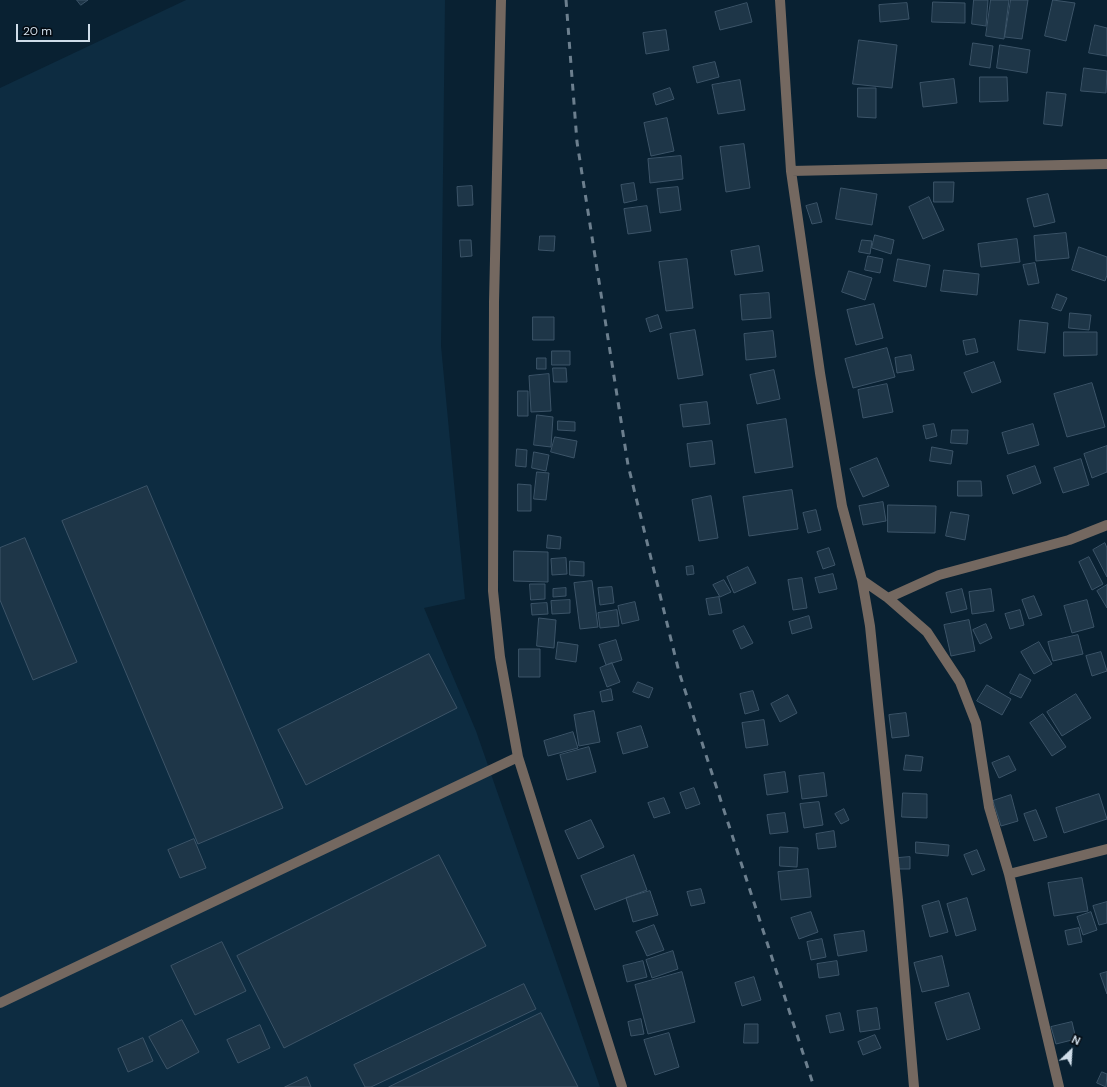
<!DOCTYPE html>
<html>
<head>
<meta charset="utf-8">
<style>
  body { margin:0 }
  #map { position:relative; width:1107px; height:1087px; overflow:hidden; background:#092132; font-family:"DM Sans",sans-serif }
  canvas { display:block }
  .north { position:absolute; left:1051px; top:1031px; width:40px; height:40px; -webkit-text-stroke:3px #030a11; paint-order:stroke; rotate:25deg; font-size:11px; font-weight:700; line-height:16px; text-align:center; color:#cfdde9 }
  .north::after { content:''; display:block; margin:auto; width:14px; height:18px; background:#cfdde9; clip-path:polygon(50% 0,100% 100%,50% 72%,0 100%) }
  .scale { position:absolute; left:16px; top:24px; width:74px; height:18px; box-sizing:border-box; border:2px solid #cfdde9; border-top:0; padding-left:5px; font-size:12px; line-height:14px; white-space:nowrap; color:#cfdde9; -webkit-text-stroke:3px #030a11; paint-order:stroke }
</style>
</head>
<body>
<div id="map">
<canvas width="1107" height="1087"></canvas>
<div class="north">N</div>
<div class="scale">20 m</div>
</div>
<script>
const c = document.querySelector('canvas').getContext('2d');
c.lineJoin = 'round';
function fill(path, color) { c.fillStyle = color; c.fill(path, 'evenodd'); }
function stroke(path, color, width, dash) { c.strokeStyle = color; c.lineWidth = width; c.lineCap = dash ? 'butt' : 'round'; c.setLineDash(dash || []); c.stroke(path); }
fill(new Path2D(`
  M186,0h259l-4,346 24,253 -41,9 52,123 124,356h-600v-999z`), '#0d2c41');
const building = new Path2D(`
  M77,0h11l-7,5z
  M974,0h14l-2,26 -14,-2z
  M991,0h18l-5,39 -18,-3z
  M1011,0h17l-6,39 -17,-2z
  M1053,0l22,3 -9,38 -21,-5z
  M933,2l32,1v20l-33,-1z
  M747,3l5,19 -32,8 -5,-18z
  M907,3l2,16 -29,3 -1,-17z
  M1095,25l12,3v28l-18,-3z
  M666,30l3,20 -23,4 -3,-21z
  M859,40l38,5 -5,43 -39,-4z
  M973,43l20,3 -3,22 -20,-3z
  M1000,45l30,5 -3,23 -30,-5z
  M715,62l4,15 -22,6 -4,-16z
  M1084,68l23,3 -1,22 -25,-2z
  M980,77h27l1,24 -28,1z
  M954,79l3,24 -34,4 -3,-24z
  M740,80l5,30 -27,4 -6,-29z
  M670,88l4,11 -18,6 -3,-11z
  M858,88h18v30l-18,-1z
  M1047,92l19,2 -4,32 -18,-2z
  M667,118l7,33 -23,5 -7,-33z
  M744,144l6,44 -24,4 -6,-45z
  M681,156l2,23 -33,4 -2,-24z
  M934,182h20l-1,20h-19z
  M634,183l3,17 -13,3 -3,-18z
  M472,186l1,19 -15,1 -1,-19z
  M678,187l3,23 -21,3 -3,-24z
  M841,188l36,6 -5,31 -36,-6z
  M1048,194l7,28 -21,5 -7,-28z
  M929,197l15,33 -21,9 -14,-32z
  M817,203l5,19 -10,2 -6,-18z
  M647,206l4,25 -23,3 -4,-25z
  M1066,233l3,25 -33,3 -2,-25z
  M875,235l19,5 -3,14 -19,-6z
  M540,236h15l-1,15 -15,-1z
  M1017,239l3,23 -39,5 -3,-23z
  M460,240h11l1,16 -11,1z
  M862,240l10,1 -2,13 -11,-2z
  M759,246l4,25 -28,4 -4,-24z
  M1079,247l28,10v18l-2,6 -33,-11z
  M868,256l15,3 -3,14 -15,-3z
  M687,259l6,49 -27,3 -7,-49z
  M898,259l32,6 -4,22 -32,-6z
  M1035,263l4,20 -11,2 -5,-20z
  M944,270l35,4 -2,21 -36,-4z
  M849,271l23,7 -7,22 -23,-8z
  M769,293l2,25 -29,2 -2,-25z
  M1057,294l10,4 -6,13 -9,-3z
  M874,304l9,34 -27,7 -9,-35z
  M1070,313l21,2 -2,15 -20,-2z
  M658,315l4,13 -12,4 -4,-13z
  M533,317h21v23h-21z
  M1020,320l28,3 -3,30 -27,-3z
  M695,330l8,45 -25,4 -8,-45z
  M773,331l3,26 -30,3 -2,-26z
  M1064,332h33v23l-33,1z
  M975,339l3,13 -12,3 -3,-14z
  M887,348l8,29 -42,11 -8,-29z
  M552,351h18v14h-18z
  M911,355l3,15 -17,3 -2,-15z
  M537,358h9v11h-9z
  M994,362l7,20 -29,11 -8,-20z
  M553,368h13l1,14h-13z
  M774,370l6,29 -23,5 -7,-29z
  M549,374l2,37 -20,1 -2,-36z
  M1092,383l13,44 -38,10 -13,-43z
  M887,384l6,28 -30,6 -5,-28z
  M518,391h10v25h-10z
  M707,402l3,22 -27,3 -3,-22z
  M537,415l16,2 -2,30 -17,-2z
  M786,419l7,48 -38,6 -8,-48z
  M558,421l17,1v9l-17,-1z
  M934,424l3,12 -11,3 -3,-13z
  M1033,424l6,21 -31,9 -6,-21z
  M952,430h16l-1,14 -16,-1z
  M555,437l22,4 -3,17 -23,-6z
  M712,441l3,23 -25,3 -3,-23z
  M1107,446v26l-15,6 -8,-24z
  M932,447l21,4 -2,13 -21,-3z
  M517,449l10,1 -1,17 -10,-1z
  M534,452l15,3 -3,16 -14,-3z
  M877,458l12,28 -26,11 -13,-28z
  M1081,459l8,26 -26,8 -9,-25z
  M1035,466l6,17 -28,11 -6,-18z
  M537,472l12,1 -3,27 -12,-1z
  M958,481h23l1,15h-24z
  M518,484l13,1v26h-13z
  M147,486l136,322 -85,36 -136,-323z
  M792,490l6,39 -49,7 -6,-39z
  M711,496l7,42 -19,3 -7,-41z
  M883,502l3,19 -23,4 -4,-19z
  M888,505l48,1 -1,27 -47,-1z
  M816,510l5,20 -13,3 -5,-20z
  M951,512l18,3 -4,25 -19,-4z
  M548,535l13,2 -1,12 -13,-1z
  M25,538l52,124 -44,18 -33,-80v-52z
  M1105,543l2,5v29l-14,-27z
  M829,548l6,17 -12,4 -6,-17z
  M514,551l34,1v30l-34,-1z
  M1089,557l14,27 -11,6 -13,-28z
  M566,558l1,16 -15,1 -1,-16z
  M570,561l14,1v14l-14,-1z
  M693,566l1,8 -7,1 -1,-8z
  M748,567l8,16 -22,10 -7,-16z
  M833,574l4,15 -18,4 -4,-15z
  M802,578l5,30 -14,2 -5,-30z
  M724,580l7,12 -11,5 -7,-12z
  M592,581l6,46 -18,2 -6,-46z
  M530,584h15v15l-14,1z
  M1107,585v23l-10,-17z
  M612,587l2,16 -14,2 -2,-17z
  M566,588v8l-13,1v-8z
  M962,589l5,20 -16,4 -5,-20z
  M991,589l3,22 -22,3 -3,-22z
  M1034,596l8,19 -13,4 -7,-19z
  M719,597l3,16 -13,2 -3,-16z
  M570,600v13l-18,1 -1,-13z
  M1087,600l7,27 -22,6 -8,-27z
  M635,602l4,18 -17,4 -4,-18z
  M547,603l1,11 -16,1 -1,-11z
  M617,610l2,16 -19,2 -2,-15z
  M1020,610l4,15 -14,4 -5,-15z
  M809,616l3,12 -20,6 -3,-12z
  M539,618l17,2 -2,28 -17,-2z
  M969,620l6,31 -24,5 -7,-31z
  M986,624l6,14 -12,6 -7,-14z
  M744,626l9,17 -12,6 -8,-18z
  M1078,635l5,19 -30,7 -5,-19z
  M616,640l6,20 -16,5 -7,-20z
  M558,642l20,3 -2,17 -20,-3z
  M1039,642l13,22 -18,10 -13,-22z
  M519,649h21v28h-21z
  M1101,652l6,19 -15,5 -6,-20z
  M429,654l28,54 -151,77 -28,-55z
  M612,663l8,19 -13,5 -7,-19z
  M1020,674l11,6 -10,18 -11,-5z
  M638,682l15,6 -4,10 -16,-6z
  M987,685l24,14 -9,16 -25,-14z
  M611,689l2,11 -11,2 -2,-10z
  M753,691l6,19 -14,4 -5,-20z
  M1076,694l15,24 -29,18 -15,-24z
  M788,695l9,18 -17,9 -9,-18z
  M594,711l6,31 -21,4 -5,-31z
  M906,713l3,23 -17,2 -3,-23z
  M1043,714l23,33 -14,9 -22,-33z
  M764,720l4,25 -22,3 -4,-25z
  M641,726l7,21 -25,7 -6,-21z
  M573,732l5,16 -30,8 -4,-15z
  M589,747l7,25 -29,8 -7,-25z
  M906,755l17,2 -2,14 -17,-1z
  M1009,756l7,14 -17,8 -7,-15z
  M785,772l3,20 -21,3 -3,-20z
  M824,773l3,23 -25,3 -3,-23z
  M694,788l6,16 -14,5 -6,-16z
  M903,793l24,1v24l-25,-1z
  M1099,794l8,25 -43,14 -8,-25z
  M1011,795l7,26 -17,5 -8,-25z
  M664,798l6,15 -16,5 -6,-15z
  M819,802l4,23 -19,3 -4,-24z
  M844,809l5,11 -8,4 -6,-10z
  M1036,810l11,27 -13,4 -10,-27z
  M785,813l3,19 -18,2 -3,-19z
  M591,820l13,27 -26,12 -13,-28z
  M834,831l2,16 -18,2 -2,-15z
  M194,839l12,29 -26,10 -12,-28z
  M916,842l33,3 -1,11 -32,-3z
  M780,847l18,1 -1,19 -17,-1z
  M977,850l8,20 -13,5 -8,-20z
  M439,855l47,91 -202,102 -47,-92z
  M634,855l13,35 -52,20 -14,-34z
  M910,857v12h-12v-11z
  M808,869l3,28 -30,3 -3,-28z
  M1082,878l6,33 -34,5 -6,-33z
  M701,889l4,14 -14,3 -4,-14z
  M650,891l8,24 -25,7 -7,-24z
  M967,898l9,32 -20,6 -9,-32z
  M939,901l9,31 -18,5 -8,-31z
  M1107,902v21l-8,2 -6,-19z
  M811,912l7,20 -19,7 -8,-21z
  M1091,912l6,18 -14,5 -6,-18z
  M654,925l10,25 -17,6 -11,-24z
  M1079,928l3,14 -14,3 -3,-14z
  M864,931l3,20 -29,5 -4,-21z
  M822,939l4,18 -15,3 -4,-18z
  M222,942l24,49 -51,24 -24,-49z
  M673,951l5,18 -26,9 -6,-18z
  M942,956l7,30 -27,6 -8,-29z
  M643,961l4,16 -20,5 -4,-16z
  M837,961l2,14 -20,3 -2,-14z
  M682,972l13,50 -47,12 -13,-49z
  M1107,972v22l-7,-20z
  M754,977l7,23 -19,6 -7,-23z
  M524,984l12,25 -165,78h-6l-11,-22z
  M969,993l11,36 -33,11 -12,-37z
  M877,1008l3,21 -20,3 -3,-21z
  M541,1013l37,74h-189z
  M840,1013l4,17 -14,3 -4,-17z
  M641,1019l3,15 -13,2 -3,-14z
  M182,1020l17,32 -32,17 -18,-32z
  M1072,1022l4,17 -20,5 -5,-17z
  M745,1024h13v19h-14z
  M260,1025l10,23 -32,15 -11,-23z
  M669,1033l10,34 -24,8 -11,-35z
  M875,1035l6,13 -18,7 -5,-13z
  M143,1038l10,23 -25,11 -10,-23z
  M1102,1072l5,2 -1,13 -9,-4z
  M307,1077l4,10h-26z`);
fill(building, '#1e3648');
stroke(building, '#3c5468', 1);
stroke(new Path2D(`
  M501,0l-7,302 -1,289 7,66 18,100 104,330
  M780,0l11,171 29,202 22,133 20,74 8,46 28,274 16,187
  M791,171l316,-7
  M862,580l26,18 39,34 33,50 16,41 13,84 20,67 50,213
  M888,598l51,-23 130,-35 38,-15
  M1009,874l98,-25
  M0,1003l518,-246`), '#746860', 10);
stroke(new Path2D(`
  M566,0l11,142 51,323 51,207 135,415`), '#6c7f8e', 3, [7, 7]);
</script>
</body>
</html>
